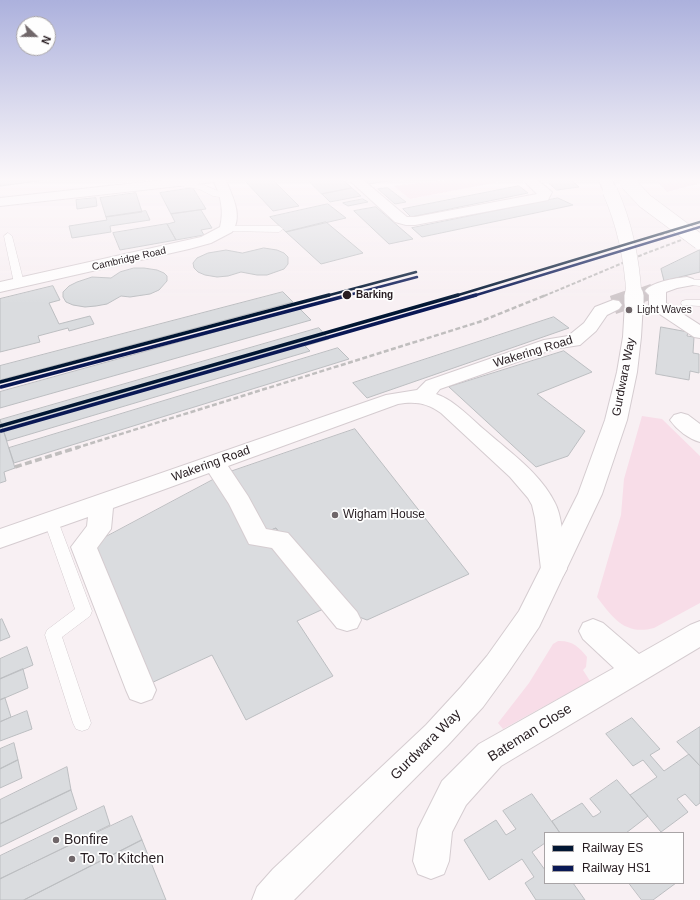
<!DOCTYPE html>
<html>
<head>
<meta charset="utf-8">
<style>
  body { margin:0 }
  #map { position:relative; width:700px; height:900px; overflow:hidden; background:#f8f0f3; font-family:Helvetica,sans-serif }
  canvas { display:block }
  .legend { position:absolute; left:544px; top:832px; width:140px; height:52px; box-sizing:border-box; background:#fefefe; border:1px solid #a8a4a6; margin:0; padding:5px 7px; list-style:none; font-size:12px; color:#271d21 }
  .legend li { display:flex; align-items:center; gap:8px; height:20px }
  .legend b { width:20px; border:1px solid #a8a4a6 }
  .north { position:absolute; left:16px; top:16px; width:40px; height:40px; box-sizing:border-box; background:#fefefe; border:1px solid #a8a4a6; border-radius:50%; rotate:112deg; font-size:11px; font-weight:700; line-height:16px; text-align:center; color:#271d21 }
  .north::after { content:''; display:block; margin:auto; width:14px; height:18px; background:#70676a; clip-path:polygon(50% 0,100% 100%,50% 72%,0 100%) }
</style>
</head>
<body>
<div id="map">
<canvas width="700" height="900"></canvas>
<ul class="legend">
<li><b style="height:5px;background:#011633"></b>Railway ES</li>
<li><b style="height:5px;background:#091855"></b>Railway HS1</li>
</ul>
<div class="north">N</div>
</div>
<script>
const c = document.querySelector('canvas').getContext('2d');
c.lineJoin = 'round';
function fill(path, color) { c.fillStyle = color; c.fill(path, 'evenodd'); }
function stroke(path, color, width, dash) { c.strokeStyle = color; c.lineWidth = width; c.lineCap = dash ? 'butt' : 'round'; c.setLineDash(dash || []); c.stroke(path); }
function label(font, color, halo, rows, align = 'center') {
  c.font = font + ' Helvetica,sans-serif'; c.lineWidth = 3.5; c.setLineDash([]); c.textBaseline = 'middle'; c.strokeStyle = halo; c.fillStyle = color; for (const [text, x, y, turn = 0] of rows) {
    c.save(); c.translate(x, y); c.rotate((+turn || 0) * Math.PI / 180); c.textAlign = isNaN(turn) ? turn : align; if (halo) c.strokeText(text, 0, 0); c.fillText(text, 0, 0); c.restore();
  }
}
fill(new Path2D(`
  M463,178h32l3,4 -88,17 -16,-13z
  M654,178h46v5l-33,9z
  M642,416l20,3 38,37v147l-46,25c-29,8 -42,-11 -57,-31l24,-82 3,-36z
  M558,641c13,-1 22,6 29,16l-1,10 -3,3 7,11 -87,48 -5,-6 31,-40 24,-39z`), '#f8dde8');
const building = new Path2D(`
  M0,178h61l-61,8z
  M261,178h10l28,28 -26,5 -28,-30z
  M306,178h35l11,10 -30,6z
  M363,178h52l-48,6z
  M543,178h26l10,9 -22,3z
  M519,186l9,7 -117,24 -8,-8z
  M193,188l13,21 -35,5 -11,-21z
  M352,188l9,8 -31,6 -8,-8z
  M388,188l18,14 -11,2 -17,-15z
  M136,193l6,19 -36,5 -6,-19z
  M96,198l1,8 -20,3 -1,-9z
  M558,198l15,7 -151,32 -10,-9z
  M363,199l5,3 -20,4 -5,-3z
  M328,204l18,14 -60,14 -16,-15z
  M376,207l37,32 -24,5 -35,-33z
  M201,210l11,18 -11,2 3,5 -28,5 -9,-16 8,-2 -4,-8z
  M146,211l4,9 -40,6 1,6 -39,6 -3,-12 38,-6 -1,-3z
  M326,222l37,31 -42,11 -35,-32z
  M167,224l9,16 -56,10 -7,-17z
  M264,248l13,2 7,3 4,4v7l-4,5 -17,6h-10l-16,-3 -13,4 -11,1 -12,-2 -7,-3 -4,-4 -1,-5 4,-5 11,-5 18,-3 16,3z
  M700,250v22l-36,9 -3,-12z
  M134,268h10l13,2 7,3 3,3v5l-8,9 -9,4 -20,3 -9,-1 -14,8 -11,2 -11,1 -12,-2 -7,-3 -3,-5v-5l6,-6 8,-4 15,-5 19,1 9,-6z
  M53,286l7,14 -11,3 10,21 31,-8 4,8 -25,7 -1,-3 -30,8 2,6 -40,10v-53z
  M283,292l10,10 -293,78v-14z
  M300,309l11,11 -311,88v-16z
  M554,317l15,11 -202,70 -14,-15z
  M661,327l27,5 -1,4 7,1 -1,16 6,1v19l-9,-2 -1,9 -33,-6z
  M319,328l10,11 -24,7 5,5 -303,90 -7,-21z
  M338,348l11,11 -335,104 -5,-15z
  M564,351l28,21 -55,22 48,37 -17,25 -32,11 -87,-80z
  M0,420l15,48 -11,4 2,9 -6,2z
  M355,429l114,145 -102,46 -37,-14 -54,-78 -17,7 -35,-61z
  M224,474l35,61 17,-7 54,78 -33,15 36,55 -87,44 -34,-65 -63,29 -60,-138z
  M2,619l8,18 -10,4v-21z
  M27,647l6,18 -33,14v-20z
  M23,669l5,19 -28,12v-21z
  M5,698l6,19 -11,5v-22z
  M27,711l5,18 -32,12v-19z
  M632,718l28,31 -10,6 14,16 25,-17 11,12v37l-4,3 -11,-12 -8,5 11,13 -27,20 -31,-37 27,-18 -14,-17 -10,6 -27,-32z
  M700,727v39l-23,-24z
  M14,743l4,17 -18,9v-20z
  M18,760l4,18 -22,10v-19z
  M67,767l4,23 -71,34v-24z
  M617,780l31,36 -22,17h-66l-8,-12 30,-18 11,14 4,-2 4,-3 -11,-13z
  M71,790l6,19 -77,38v-23z
  M532,794l28,39h-15v10l-13,9 13,18v13h28l12,17h-49l-11,-17 9,-6 -12,-18 -33,21 -25,-40 32,-20 10,15 10,-6 -13,-18z
  M104,806l6,19 -110,54v-23z
  M132,816l10,24 -118,60h-24v-21z
  M142,840l24,60h-142z
  M629,883h47l-23,17h-11z`);
fill(building, '#dadcdf');
stroke(building, '#bcbec1', 1);
stroke(new Path2D(`
  M639,296l14,-5`), '#cec6c9', 15, [15, 8]);
stroke(new Path2D(`
  M613,305l29,-10`), '#cec6c9', 19, [19, 10]);
const lane = new Path2D(`
  M174,181l30,4 26,11 -4,2 -13,-2 -14,-7 -25,-4z
  M227,226h52l4,3 -4,3 -55,-1 -1,-2 1,-2z
  M8,233l4,3 12,47 -5,3 -5,-3 -10,-47z
  M687,279l13,1v6l-16,-2 -2,-2 2,-2z
  M686,300h14v6l-18,-1 -1,-2 1,-2z
  M51,516l5,1 2,4 34,90 -2,5 -28,21 29,86 -3,6 -6,2 -6,-2 -3,-6 -28,-88 2,-5 28,-21 -31,-88 2,-4z`);
const street = new Path2D(`
  M181,178h44c6,16 19,37 7,54l-21,11 -22,6 -189,43v-10l201,-45 19,-10c4,-15 1,-31 -6,-45l-214,24v-8z
  M347,178h14l46,39h8l122,-23 -16,-16h14l17,14 -4,8 -5,1 -128,24h-9l-11,-3z
  M687,277l6,2 2,3 -2,3 -16,3 -11,4v11l34,22v13l-6,-1 -42,-28 -3,-4v-10l-4,-4c6,-9 31,-13 42,-14z
  M613,300l6,1 3,4 -3,4 -12,6 -11,16 -16,14 -26,4 -114,40 -4,5c20,7 35,25 51,38 24,21 54,42 68,71 8,15 9,48 12,66l-4,7 -9,3 -9,-3 -4,-7 -6,-51 -3,-13 -4,-7 -18,-21 -69,-64c-14,-10 -26,-12 -43,-9l-170,62 20,30 18,33 22,4 69,79 4,8 -4,8 -10,3 -10,-3 -65,-80 -23,-4 -20,-40 -20,-31 -96,35 -2,21 -14,19 59,142 -4,9 -11,4 -11,-4 -4,-9 -55,-143 16,-21 1,-9 -88,31v-19l386,-134 31,-5 9,-9 118,-41 24,-4 16,-13 11,-16z
  M681,413l7,2 12,9v18c-11,-3 -23,-12 -30,-22l4,-5z
  M593,619l10,4 36,31 51,-29 10,-4v26l-199,119 -35,39 -14,27 -3,29 -5,13 -13,5 -13,-5 -5,-13 5,-32 24,-48 37,-37 135,-76 -31,-29 -4,-8 4,-8z`);
const primary = new Path2D(`
  M598,178h13l6,13 -2,3h-10z
  M634,298l6,1 3,4 -2,34 -4,35 -10,48 -25,74 -63,133 -32,47 -24,33 -35,38 -154,155h-42l5,-13 16,-18 153,-144 35,-38 26,-31 32,-45 59,-117 27,-74 12,-48 6,-35 2,-34 3,-4z`);
stroke(lane, '#d5ccd0', 1);
stroke(street, '#d5ccd0', 2);
stroke(primary, '#d5ccd0', 2);
fill(lane, '#fefdfd');
fill(street, '#fefdfd');
fill(primary, '#fefdfd');
stroke(new Path2D(`
  M660,235l40,-13
  M544,296l100,-42 56,-21`), '#c0bebe', 2, [4, 2]);
stroke(new Path2D(`
  M76,448l403,-126 67,-27`), '#c0bebe', 2.5, [5, 2.5]);
stroke(new Path2D(`
  M15,467l64,-20`), '#c0bebe', 3.5, [7, 3.5]);
const secondaryBridge = new Path2D(`
  M628,183l17,18 55,41`);
const primaryBridgeFar1 = new Path2D(`
  M610,191c15,34 22,68 24,105`);
const primaryBridge = new Path2D(`
  M634,295v8`);
stroke(secondaryBridge, '#d5ccd0', 16, []);
stroke(primaryBridgeFar1, '#d5ccd0', 16, []);
stroke(primaryBridge, '#d5ccd0', 20, []);
stroke(secondaryBridge, '#fefdfd', 15);
stroke(primaryBridgeFar1, '#fefdfd', 15);
stroke(primaryBridge, '#fefdfd', 19);
stroke(new Path2D(`
  M326,296l90,-24
  M455,296l245,-74`), '#011633', 2.5);
stroke(new Path2D(`
  M0,382l329,-87
  M0,426l458,-131`), '#011633', 3.5);
stroke(new Path2D(`
  M345,296l72,-19
  M473,296l227,-69`), '#091855', 2.5);
stroke(new Path2D(`
  M1,387l348,-92
  M1,431l475,-136`), '#091855', 3.5);
const sky = c.createLinearGradient(0, 0, 0, 304);
sky.addColorStop(0, '#acb1dd');
sky.addColorStop(0.59, '#fcf8fa');
sky.addColorStop(1, '#fcf8fa00');
c.fillStyle = sky;
c.fillRect(0, 0, 700, 304);
for (const [x, y, r, color] of [
  [347,295,5,"#271d21"],
  [629,310,4,"#70676a"],
  [335,515,4,"#70676a"],
  [56,840,4,"#70676a"],
  [72,859,4,"#70676a"]
]) { const dot = new Path2D(); dot.arc(x, y, r, 0, 2 * Math.PI); c.fillStyle = color; c.fill(dot); stroke(dot, '#fefefe', 1.5); }
label('10px', '#271d21', '#fefefe', [
  ["Cambridge Road",129,259,-13]
]);
label('bold 10px', '#271d21', '#fefefe', [
  ["Barking",356,295]
], 'left');
label('10px', '#271d21', '#fefefe', [
  ["Light Waves",637,310]
], 'left');
label('12px', '#271d21', '#fefefe', [
  ["Wakering Road",533,352,-17],
  ["Gurdwara Way",624,377,-79],
  ["Wakering Road",211,464,-20]
]);
label('12px', '#271d21', '#fefefe', [
  ["Wigham House",343,515]
], 'left');
label('14px', '#271d21', '#fefefe', [
  ["Bateman Close",530,733,-32],
  ["Gurdwara Way",426,745,-45]
]);
label('14px', '#271d21', '#fefefe', [
  ["Bonfire",64,840],
  ["To To Kitchen",80,859]
], 'left');
</script>
</body>
</html>
